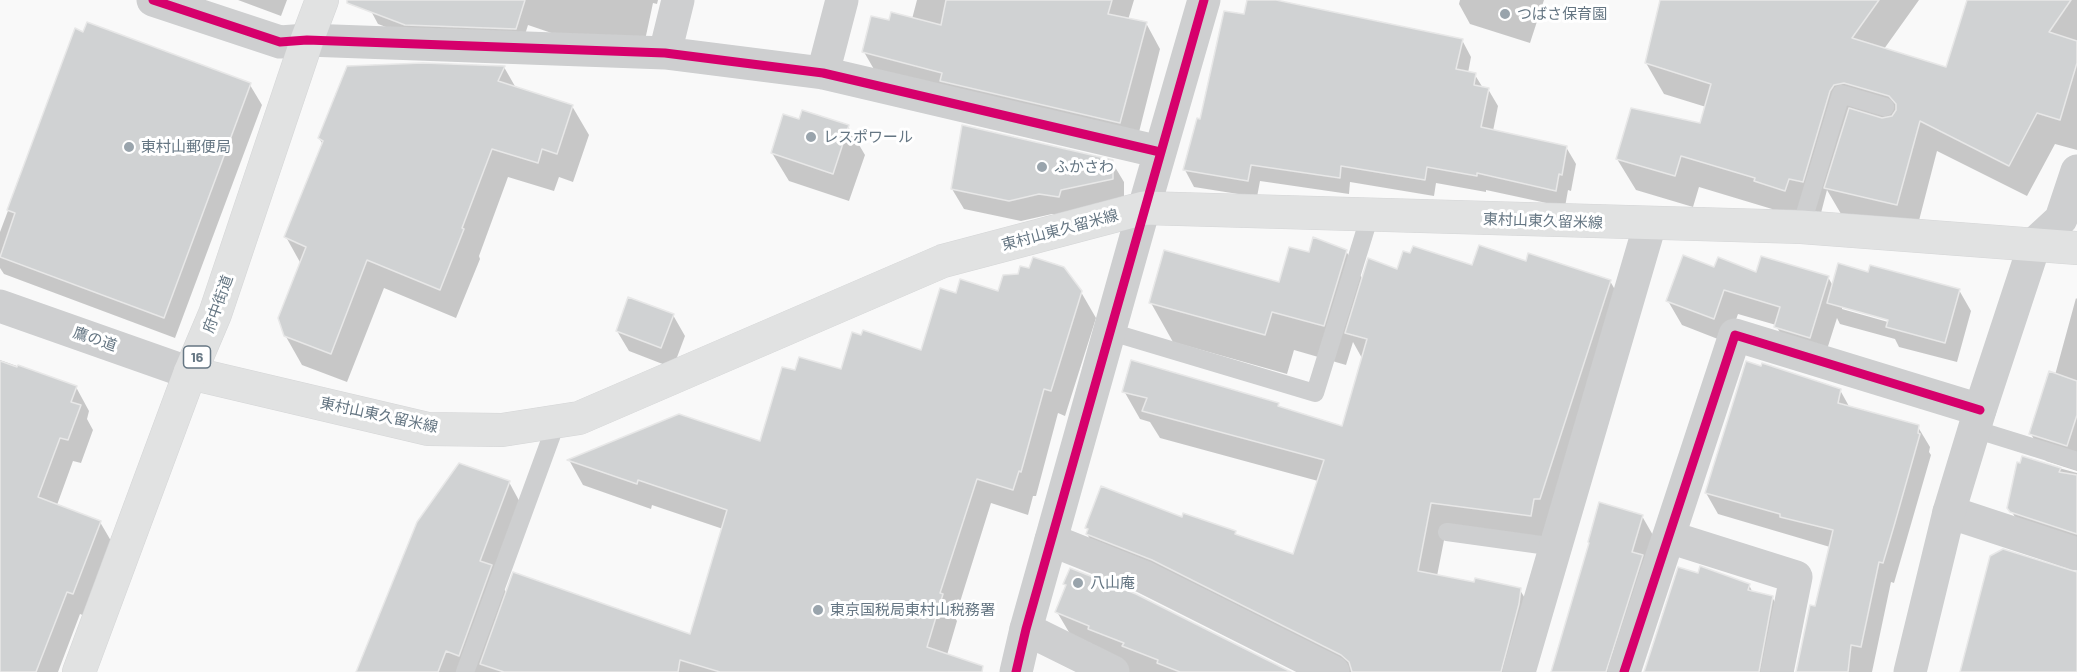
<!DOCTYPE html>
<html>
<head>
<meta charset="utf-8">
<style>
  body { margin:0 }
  canvas { display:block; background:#f9f9f9 }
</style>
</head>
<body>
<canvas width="2077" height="672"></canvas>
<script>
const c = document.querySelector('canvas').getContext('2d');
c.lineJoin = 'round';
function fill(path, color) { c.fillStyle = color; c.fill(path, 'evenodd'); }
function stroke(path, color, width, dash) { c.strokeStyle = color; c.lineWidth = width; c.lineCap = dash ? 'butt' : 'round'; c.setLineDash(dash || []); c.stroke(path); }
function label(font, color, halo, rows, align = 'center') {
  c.font = font + ' Barlow,"Noto Sans JP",sans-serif'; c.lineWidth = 6; c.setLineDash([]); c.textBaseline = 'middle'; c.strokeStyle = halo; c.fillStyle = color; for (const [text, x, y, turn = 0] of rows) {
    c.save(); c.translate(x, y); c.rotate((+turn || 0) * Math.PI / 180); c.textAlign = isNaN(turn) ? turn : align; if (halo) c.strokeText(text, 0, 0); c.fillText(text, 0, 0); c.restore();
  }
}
fill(new Path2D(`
  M238,0h49l-6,16z
  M375,0h283l-1,4 -4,-1 -9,42 -63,-2 -53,-18 -5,16 -110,-4 -35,-13 -7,-13z
  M917,0h217l-6,20 18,3 14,26 -25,99 -256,-70 -15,-26 26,-30 22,-3z
  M1265,0l197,40 9,17 -3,16 7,2 8,13 5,1 10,17 -5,25 73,16 10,17 -5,27 -3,-1 -3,17 -79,-17v2l-50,-9 -2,13 -84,-14 -1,12 -89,-13 -3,16 -63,-10 -9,-17 16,-49 44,-105z
  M1460,0h84l-14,43 -60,-19 -11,-20z
  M1662,0h257l-35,49 63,20 22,-69h108v150l-22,-6 -28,52 -90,-45 -22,85 -71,-17 -17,-29 -6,23 -47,-1 -2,-3 -73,-22 -6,20 -57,-17 -19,-31 84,-34 5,-18 -42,-13 -18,-31z
  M76,30l174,55 12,20 -87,233 -171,-64 -4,-6v-36z
  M504,67l12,21 56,18 17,29 -16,47 -14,-5 -5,14 -46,-14 -29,79 1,3 -24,59 -72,-30 -37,94 -45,-17 -17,-30 16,-71 -15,-27 37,-92 -4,-7z
  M800,121l48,5 17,29 -16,46 -60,-20 -17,-28z
  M1112,162l12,20v17l-54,18 -18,-3 -31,7 -57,-12 -12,-20z
  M1346,251l17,29 35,-9 129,-9 83,19 16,28 -80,234 -100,-13 -9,46 83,14 16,27 -13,55h-185l-235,-111 -16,-27v-6l96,-9 52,13 2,3 57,21 24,-75 -158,-43 -10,-16 -10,-3 -16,-28 154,13 3,5 62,19 20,-68 -10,-18 -7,23 -52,-15 -7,24 -114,-32 -22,-39 130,-19 29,-30z
  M1715,269l42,5 71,3 5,9 36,-12 90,16 12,21 -14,51 -58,-15 -4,-8 -55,-15 -3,-6 -14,44 -34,-11 -13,-26 -38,-11 -10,29 -46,-18 -14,-24zM1842,306l53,15v3l-53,-15z
  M1081,292l15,26 -31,98 -7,-3 -22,83h-3l-5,19 -37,-12 -36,115 2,3 -10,34 32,17h-621l151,-190 14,26 -26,69 10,17 184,42 32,-107 -71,-24 -1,4 -68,-24 -14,-25 192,-17 35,-71 46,-1 80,-20 35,-56z
  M2076,298l1,1v172l-31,-10 -15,-27 24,-59z
  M673,315l12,21 -12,32 -44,-17 -12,-20z
  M0,360l76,27 13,24 -2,8 6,11 -12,33 -8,-2 -16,44 43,17 14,24 -27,71 -7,-3 -22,58h-58z
  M1840,390l10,18 68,19 12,20 -1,5 2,3 -37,128 -3,-1 -19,90h-74l32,-125 -112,-33 -12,-21z
  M2023,458l54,15v82l-49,-16 -19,-32z
  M1642,516l12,21 -32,135h-69z
  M1065,584l223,88h-160l-55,-33 -16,-27 10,-25z
  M1749,585l4,8 19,4 12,21 -11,54h-128z`), '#0003');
const building = new Path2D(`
  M347,0h178l-9,29 -111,-4 -58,-22z
  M946,0h166l-4,14 39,8 -27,101 -180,-42 2,-8 -80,-21 9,-36 18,4 2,-8 50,13z
  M1247,0h29l187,39 -7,30 20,4 -2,12 15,3 -8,39 86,19 -5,29 -3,-1 -3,17 -79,-18v3l-50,-9 -2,13 -84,-14 -1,12 -89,-13 -3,16 -65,-11 14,-52 3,1 24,-108 20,3z
  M1660,0h219l-27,38 94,29 21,-67h104l-22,32 28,9v22l-17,57 -23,-7 -28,53 -89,-45 -23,84 -73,-17 25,-80 33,10 10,-2 4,-6v-6l-7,-8 -45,-13 -10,2 -4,6 -27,91 -14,-3 -4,12 -31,-10 1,-3 -74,-22 -6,20 -59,-17 15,-51 69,15 11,-39 -66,-21z
  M87,22l164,61 -87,235 -164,-61 15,-44 -8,-3 68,-182 8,4z
  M423,63l82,3 -7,15 75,24 -16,49 -15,-5 -4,14 -46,-14 -30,79 2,1 -24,61 -73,-30 -36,94 -47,-18 -6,-18 28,-71 -22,-10 39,-96 -5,-3 29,-72z
  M802,110l47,15 -16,49 -62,-21 12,-39 16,5z
  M962,125l151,35v19l-52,11 -2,7 -20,-3 -30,7 -58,-12z
  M1313,237l34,13 -23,76 -52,-14 -7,23 -116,-32 15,-53 115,32 10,-35 20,5z
  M1479,245l47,16 2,-8 83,27 -71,219h-6l-3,17 -100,-13 -13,68 56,11 1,-4 46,10 -2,16 -18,68h-149l-3,-10 -8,-7 -189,-95 -66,-26 2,-5 -3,-1 16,-42 81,31 1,-4 53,18 -1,3 58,20 31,-94 -182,-49 5,-13 -25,-6 9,-32 148,43 -1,3 64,20 25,-87 -22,-6 23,-75 29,11 6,-18 7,2 3,-7 59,19z
  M1683,255l31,12 4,-10 38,15 5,-16 68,20 -19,62 -36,-11 6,-20 -56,-17 -10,29 -48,-18z
  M1033,257l31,10 18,24 -31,100 -7,-2 -23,83 -2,-1 -6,19 -36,-11 -37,114 3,1 -16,53 56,19 -1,6h-262l-40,-12 -2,12h-174l-24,-8 33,-92 177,62 37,-124 -89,-30 -1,4 -70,-24 112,-46 81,27 22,-74 13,3 4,-13 42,12 11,-37 9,3 2,-5 58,20 19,-62 16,5 4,-14 38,12 5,-16 15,-1 2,-8 9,2z
  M1838,263l30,9 2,-7 90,24 -15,54 -59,-16 2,-7 -61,-17z
  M628,297l46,17 -13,34 -45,-17z
  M0,361l17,6 1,-2 59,21 -6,16 10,3 -13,35 -8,-2 -22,59 63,24 -28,73 -6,-2 -31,80h-36z
  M1746,361l15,5 1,-3 79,26 -3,14 81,22 -1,8 2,1 -26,92 -11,37 -4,-1 -18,85 -10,-2 -3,27h-52l14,-67 5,1 18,-76 -53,-13v-3l-75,-21z
  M2049,371l28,10v34l-10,31 -38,-12z
  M2022,456l39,12 -2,4 18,3v59l-67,-22 -3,-4 10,-46 3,1z
  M459,463l51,18 -30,80 12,4 -33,91 -13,-5 -8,21h-82l61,-150z
  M1599,502l44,13 -11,37 11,3 -37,117h-55l38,-129 -1,-1z
  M2003,549l74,23v100h-117l30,-116z
  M1700,566l50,18 -2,6 25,6 -14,76h-115l34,-105 20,6z
  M1070,568l66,26 155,78h-111l-23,-9 1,-3 -36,-14 2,-3 -36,-14 1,-3 -34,-14 11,-27 -3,-1z`);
fill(building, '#d0d2d3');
stroke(building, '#e8e8e8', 1.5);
const secondary = new Path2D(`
  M190,373l238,56 74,1 77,-12 364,-157 201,-53 657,19 276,21`);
const primary = new Path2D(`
  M79,672l111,-299 25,-59 92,-274 15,-40`);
stroke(secondary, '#d5d6d7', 34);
stroke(primary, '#d5d6d7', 34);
stroke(new Path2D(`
  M1801,227l40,-133 44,13
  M1111,332l204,61 55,-178
  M1974,429l103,32
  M1447,532l108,15
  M465,672l92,-251`), '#cecfd0', 18);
stroke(new Path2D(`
  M153,0l127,42 27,-2 358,13 158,20 337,79
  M665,53l13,-53
  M823,73l19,-73
  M1144,208l60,-208
  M2035,243l26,-24 16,-48
  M1949,512l128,42
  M1669,537l127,40 -19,95
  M1051,540l93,37 189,95
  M1026,629l87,43
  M1519,672l131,-448
  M1624,672l111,-337 245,75`), '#cecfd0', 33);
stroke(new Path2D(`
  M0,306l190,67
  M1016,672l10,-43 118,-421
  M1910,672l39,-160 31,-102 55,-167`), '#cecfd0', 33);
stroke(secondary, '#e1e2e2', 33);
stroke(primary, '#e1e2e2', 33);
stroke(new Path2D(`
  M153,0l127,42 27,-2 358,13 158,20 337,79
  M1016,672l10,-43 178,-629
  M1624,672l111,-337 245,75`), '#d6006c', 9);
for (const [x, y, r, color] of [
  [1505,14,6,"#99a4ac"],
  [811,137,6,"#99a4ac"],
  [129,147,6,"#99a4ac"],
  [1042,167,6,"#99a4ac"],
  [1078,583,6,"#99a4ac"],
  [818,610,6,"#99a4ac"]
]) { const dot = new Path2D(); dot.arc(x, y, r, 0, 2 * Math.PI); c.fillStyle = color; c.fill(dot); stroke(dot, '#fff', 2); }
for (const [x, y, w] of [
  [197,357,27]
]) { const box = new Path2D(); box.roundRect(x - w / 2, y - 11, w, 22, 4.5); c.fillStyle = '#fff'; c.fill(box); stroke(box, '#657683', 1.5); }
label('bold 14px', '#657683', null, [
  ["16",197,357]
]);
label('15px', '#657683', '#fff', [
  ["つばさ保育園",1517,14],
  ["レスポワール",823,137],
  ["東村山郵便局",141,147],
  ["ふかさわ",1054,167],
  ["八山庵",1090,583],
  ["東京国税局東村山税務署",830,610]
], 'left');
label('15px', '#657683', '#fff', [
  ["東村山東久留米線",1543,221,2],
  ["東村山東久留米線",1060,230,-15],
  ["府中街道",218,304,-70],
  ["鷹の道",95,339,19],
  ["東村山東久留米線",379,415,12]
]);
</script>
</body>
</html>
